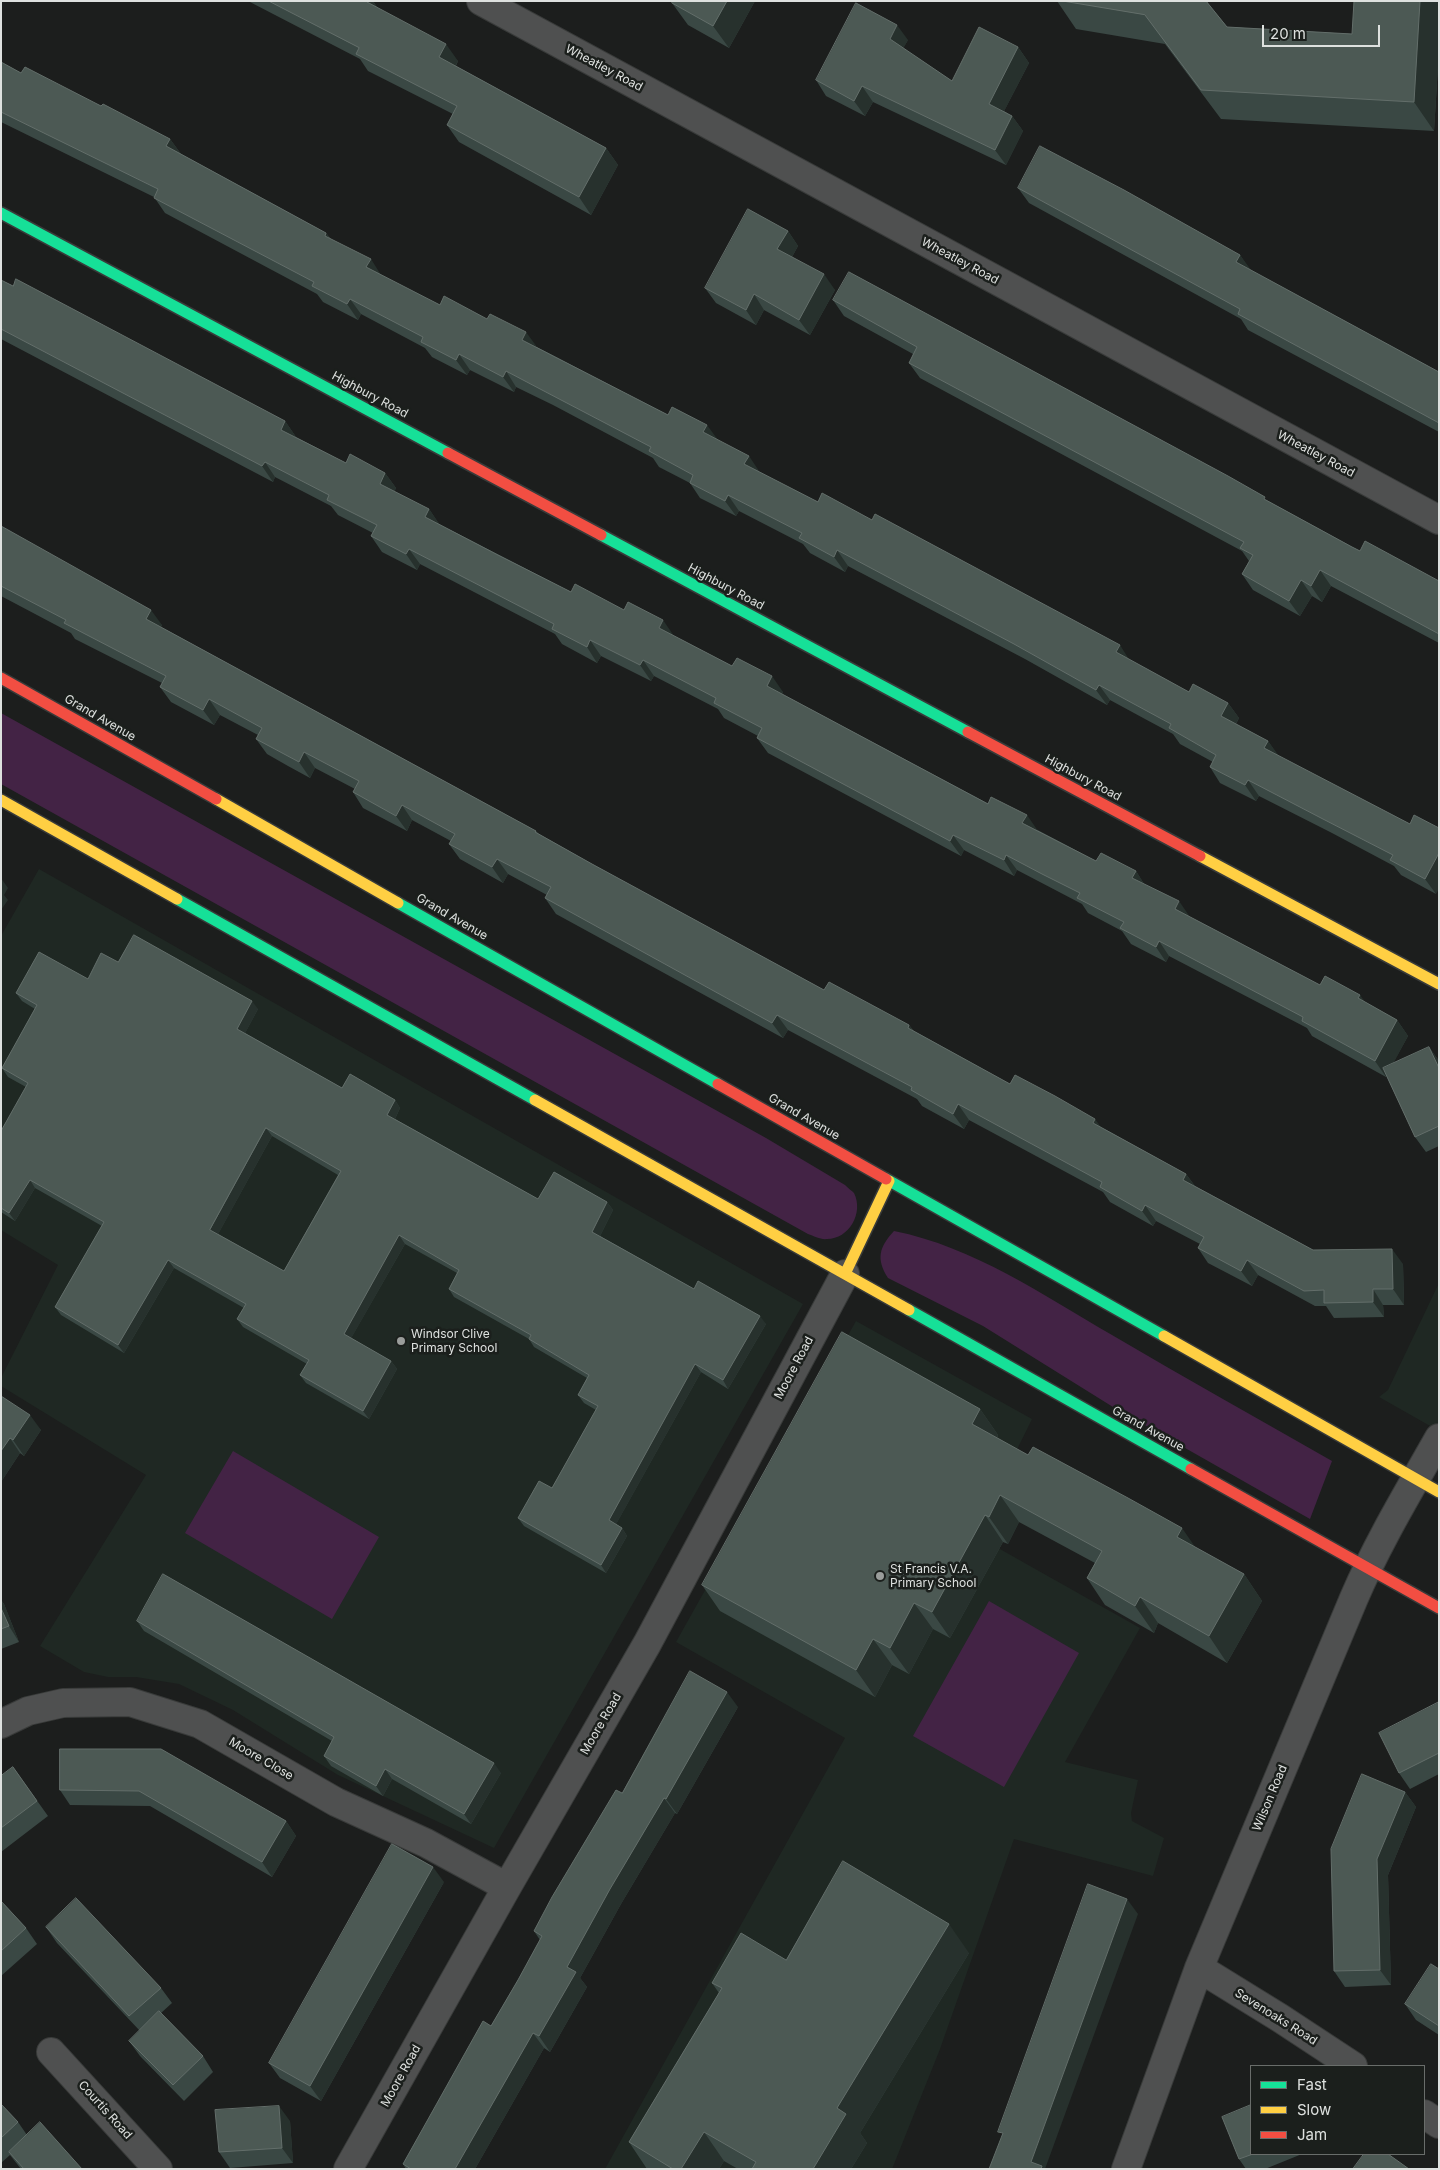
<!DOCTYPE html>
<html>
<head>
<meta charset="utf-8">
<style>
  body { margin:0 }
  #map { position:relative; width:1440px; height:2170px; overflow:hidden; background:#1c1e1d; font-family:Inter,sans-serif }
  canvas { display:block }
  .frame { position:absolute; inset:0; border:2px solid #dee1df; pointer-events:none }
  .legend { position:absolute; left:1250px; top:2065px; width:175px; height:90px; box-sizing:border-box; background:#1b1f1c; border:1px solid #696d6a; margin:0; padding:6px 9px; list-style:none; font-size:15px; color:#dee1df }
  .legend li { display:flex; align-items:center; gap:10px; height:25px }
  .legend b { width:25px; border:1px solid #696d6a }
  .scale { position:absolute; left:1262px; top:25px; width:118px; height:22px; box-sizing:border-box; border:2px solid #dee1df; border-top:0; padding-left:6px; font-size:15px; line-height:18px; white-space:nowrap; color:#dee1df; -webkit-text-stroke:4px #1b1f1c; paint-order:stroke }
</style>
</head>
<body>
<div id="map">
<canvas width="1440" height="2170"></canvas>
<div class="frame"></div>
<ul class="legend">
<li><b style="height:6px;background:#16e098"></b>Fast</li>
<li><b style="height:6px;background:#ffcf43"></b>Slow</li>
<li><b style="height:6px;background:#f24e42"></b>Jam</li>
</ul>
<div class="scale">20 m</div>
</div>
<script>
const c = document.querySelector('canvas').getContext('2d');
c.lineJoin = 'round';
function fill(path, color) { c.fillStyle = color; c.fill(path, 'evenodd'); }
function stroke(path, color, width, dash) { c.strokeStyle = color; c.lineWidth = width; c.lineCap = dash ? 'butt' : 'round'; c.setLineDash(dash || []); c.stroke(path); }
function label(font, color, halo, rows, align = 'center') {
  c.font = font + ' Inter,sans-serif'; c.lineWidth = 5; c.setLineDash([]); c.textBaseline = 'middle'; c.strokeStyle = halo; c.fillStyle = color; for (const [text, x, y, turn = 0] of rows) {
    c.save(); c.translate(x, y); c.rotate((+turn || 0) * Math.PI / 180); c.textAlign = isNaN(turn) ? turn : align; if (halo) c.strokeText(text, 0, 0); c.fillText(text, 0, 0); c.restore();
  }
}
fill(new Path2D(`
  M39,869l764,435 -309,544 -156,-73 -105,-65 -54,-26 -43,-7h-28l-24,-5 -44,-26 106,-171 -145,-89v-8l57,-113 -57,-35v-294z
  M1439,1283v148l-60,-34 9,-7z
  M856,1321l176,98 -57,116 165,93 -75,134 73,18 -7,33 1,8 32,17 -11,38 -139,-37 -74,210 -48,120h-287l240,-431 -169,-96z`), '#1f2823');
fill(new Path2D(`
  M1,713l765,425 79,47c3,3 7,6 9,8 10,20 -5,46 -27,46 -6,1 -13,-3 -19,-5l-807,-450z
  M894,1231c80,16 149,64 218,104 73,43 147,84 220,126l-22,58 -197,-112 -130,-81 -95,-48c-12,-19 -9,-31 6,-47z
  M233,1451l146,86 -47,82 -147,-86z
  M989,1601l90,52 -75,134 -91,-51z`), '#432345');
const street = new Path2D(`
  M481,1l958,519
  M1,1724l27,-13 35,-8 67,-1 70,22 136,78 90,41 81,44
  M1199,1968l81,50 73,48
  M51,2052l107,117
  M1424,2114l15,10
  M348,2169l159,-282 140,-243 198,-370
  M1126,2169l73,-201 155,-370c24,-56 55,-107 85,-160`);
const fast = new Path2D(`
  M1,213l447,240
  M601,535l367,197
  M177,899l358,201
  M398,903l320,181
  M886,1179l278,157
  M909,1310l282,159`);
const slow = new Path2D(`
  M216,799l182,104
  M1,800l176,99
  M1200,856l239,128
  M535,1100l374,210
  M845,1274l44,-93
  M1164,1336l275,156`);
const jam = new Path2D(`
  M448,453l153,82
  M1,678l215,121
  M968,732l232,124
  M718,1084l168,95
  M1191,1469l248,139`);
stroke(street, '#393b3a', 30);
stroke(fast, '#393b3a', 14);
stroke(slow, '#393b3a', 14);
stroke(jam, '#393b3a', 14);
stroke(street, '#4f5050', 28);
stroke(fast, '#16e098', 11);
stroke(slow, '#ffcf43', 11);
stroke(jam, '#f24e42', 11);
fill(new Path2D(`
  M248,1h125l4,6 81,54 -2,5 150,82 12,17 -27,50 -132,-73 -12,-17 6,-11 -85,-43 -8,-12z
  M673,1h82l-26,47 -41,-23 -16,-22z
  M1057,1h149l21,26 125,7 87,-33v49l-5,81 -213,-12 -56,-75 -89,-15z
  M908,40l-5,8 49,33 66,-34 11,16 -25,48 8,5 11,15 -17,34 -133,-63 -8,14 -39,-20 -10,-16z
  M1,62l20,11 80,33 69,33 11,15 145,79 5,6 50,36 59,30 97,42 94,49 86,44 42,32 371,188 59,32 39,11 11,15 -3,6 32,17 10,15 132,68 26,70 -35,-19 -7,-9 -62,-33 -73,-37 -3,5 -36,-18 -10,-16 3,-5 -33,-18 -7,-10 -28,-15 -35,-19 -3,5 -82,-46 -177,-93 -3,6 -35,-19 -7,-9 -64,-33 -3,5 -36,-18 -10,-15 -31,-16 -6,-9 -100,-53 -37,-18 -2,5 -44,-22 -3,5 -35,-18 -7,-9 -64,-34 -3,6 -35,-18 -6,-8 -152,-81 -11,-16 -153,-75z
  M1018,188l222,67 10,15 189,102v60l-191,-102 -7,-11 -212,-116z
  M788,231l10,15 -6,11 43,33 -25,45 -46,-25 -8,15 -40,-22 -11,-15z
  M1,280l284,141 11,16 50,26 39,10 11,15 -2,4 35,17 10,15 132,68 103,44 109,56 -1,2 314,167 40,10 8,13 46,33 130,68 45,17 32,18 11,16 -15,27 36,-16 10,14v85l-13,6 -11,-15 -29,-62v2l-74,-41 -5,-8 -138,-72 -3,6 -35,-18 -9,-13 -34,-18 -6,-9 -65,-34 -3,6 -50,-26 -3,6 -193,-103 -11,-15 1,-2 -34,-18 -6,-9 -64,-33 -3,5 -50,-25 -4,7 -35,-19 -7,-10 -135,-70 -3,6 -35,-18 -11,-16 2,-3 -35,-18 -7,-9 -56,-29 -2,5 -272,-143z
  M833,300l435,201 92,50 79,30v62l-108,-57 -9,16 -10,-6 -12,20 -47,-26 -11,-16 7,-13 -7,-10 -322,-173 -11,-15 4,-9 -69,-38z
  M1,526l161,99 -1,2 375,204 3,3 53,30 232,126 85,35 5,6 96,53 91,43 85,47 9,12 118,64 90,14 1,41h-21l1,12 -50,1 -8,-12h-11l-57,-31 -6,11 -44,-23 -10,-15 2,-4 -44,-23 -3,5 -43,-24 -7,-10 -134,-72 -5,9 -42,-23 -5,-7 -129,-69 -5,8 -227,-124 -11,-16 2,-3 -39,-21 -5,9 -43,-24 -11,-15 2,-3 -39,-21 -5,11 -44,-23 -10,-16 2,-3 -40,-21 -5,10 -22,-12 -21,-12 -11,-15 2,-4 -38,-20 -6,10 -43,-23 -11,-15 2,-4 -87,-44 -4,-6 -70,-37z
  M118,962l140,47 -13,24 97,55 53,12 5,8 -5,11 143,80 69,3 6,8 -13,26 94,53 72,35 -38,65 -27,-17 -85,152 6,4 5,8 -21,37 -82,-47 -6,-8 34,-30 44,-78 -12,-7 -6,-8 9,-17 -53,-31 -5,-8 -75,-42 -5,-8 8,-16 -52,-29 -54,94 40,23 6,8 -28,50 -63,-36 -6,-8 7,-11 -64,-37 -6,-8 7,-11 -70,-40 -50,85 -63,-38 -6,-8 47,-81 -67,-38 -20,33 -14,-9v-81l25,-44 -18,-10 -6,-9 33,-59 -13,-8 -6,-8 72,-14zM272,1136l66,39 -54,96 -66,-37z
  M1,1396l40,34 -17,26 -4,-3 -19,29z
  M980,1409l18,26 -1,3 247,136 18,27 -35,62 -69,-40 -4,10 -49,-28 -18,-27 8,-15 -76,-41 -11,22 -5,-2 -53,96 -17,-9 -24,45 -17,-9 -17,32 -155,-86 -18,-26z
  M1,1600l3,4 15,38 -18,7z
  M137,1621l364,152 -30,51 -79,-45 -9,17 -52,-30 -7,-10 8,-15 -188,-110z
  M1439,1702v72l-29,15 -11,-16z
  M738,1707l-61,107 -2,-1 -54,91 -41,74 7,9 -37,65 -6,-4 -69,121h-69l-3,-5 88,-138 27,-46 22,-40 -6,-9 88,-138z
  M60,1749l226,72 10,15 -24,41 -122,-71 -80,-1 -10,-15z
  M13,1767l35,49 -47,36v-76z
  M1405,1792l11,15 -28,68 3,110 -46,2 -11,-16z
  M444,1882l-123,219 -41,-23 -11,-15z
  M1,1901l25,27 11,16 -36,32z
  M46,1927l115,61 11,15 -11,10 42,43 10,16 -29,29 -44,-45 -11,-15 11,-10 -83,-88z
  M969,1953l-109,180 7,10 -16,26h-113l-14,-8 -5,8h-72l-18,-27 90,-149 -7,-10 74,-23z
  M1439,1969v66l-23,-15 -11,-16z
  M1,2104l17,18 9,13 55,34h-61l-11,-14 -9,8z
  M290,2121l3,42 -63,5 -11,-16z
  M1251,2154h51l-37,15h-19l-7,-10z`), '#3a4844');
fill(new Path2D(`
  M368,1h5l9,14 -15,-13z
  M727,1h28l-26,47 -16,-22z
  M1420,1h19v49l-5,81 -20,-29z
  M897,25l11,15 -8,14 -10,-15z
  M446,44l12,17 -7,13 -12,-17z
  M1018,47l11,16 -29,56 -11,-15z
  M862,86l11,16 -8,14 -11,-15z
  M1012,116l11,15 -17,34 -11,-15z
  M170,139l11,15 -15,-8z
  M606,148l12,17 -27,50 -12,-18z
  M788,231l10,15 -10,18 -11,-15z
  M326,233l11,15 -12,-12z
  M1240,255l11,15 -5,8 -10,-16z
  M371,259l10,16 -15,-8z
  M824,274l11,16 -25,45 -11,-15z
  M754,294l10,16 -8,15 -10,-15z
  M350,299l11,15 -3,6 -11,-16z
  M526,332l11,15 -15,-7z
  M459,354l11,16 -3,5 -11,-15z
  M506,371l10,16 -2,5 -11,-15z
  M285,421l11,16 -4,8 -11,-15z
  M707,425l11,15 -15,-8z
  M749,456l10,15 -4,8 -11,-15z
  M265,462l10,15 -2,5 -11,-16z
  M385,473l11,15 -6,11 -10,-15z
  M728,495l11,16 -3,5 -11,-15z
  M429,509l11,16 -15,-8z
  M409,549l11,15 -3,6 -11,-16z
  M837,550l11,16 -3,6 -11,-15z
  M1320,570l11,16 -9,16 -11,-16z
  M1301,580l11,16 -12,20 -11,-15z
  M151,610l11,15 -5,9 -11,-15z
  M663,620l11,16 -15,-8z
  M590,640l11,16 -4,7 -10,-16z
  M1120,645l10,16 -14,-9z
  M643,660l11,16 -3,5 -11,-16z
  M772,676l11,16 -5,10 -11,-16z
  M1099,685l11,15 -3,5 -11,-15z
  M209,699l11,16 -6,10 -11,-15z
  M1228,703l11,15 -7,13 -11,-15z
  M1268,741l11,15 -15,-8z
  M304,752l11,16 -5,10 -11,-16z
  M1248,780l11,16 -3,5 -11,-16z
  M402,805l10,15 -5,11 -11,-15z
  M1027,815l11,16 -16,-8z
  M953,835l11,15 -3,6 -11,-15z
  M1439,853v36l-3,5 -11,-15z
  M1006,855l11,15 -3,6 -10,-16z
  M497,859l11,15 -5,9 -11,-16z
  M1136,871l10,16 -14,-9z
  M1,878l7,10 -4,7 4,5 -7,10z
  M1179,901l11,16 -15,-8z
  M1159,941l10,15 -3,6 -10,-15z
  M1360,995l11,15 -13,-12z
  M252,1001l6,8 -15,28 -6,-8z
  M777,1015l11,15 -5,8 -11,-15z
  M1397,1020l11,16 -22,41 -11,-16z
  M909,1025l11,15 -12,-12z
  M1429,1047l10,14v7z
  M395,1100l5,8 -7,15 -6,-8z
  M958,1104l11,16 -5,9 -11,-15z
  M1095,1119l11,15 -13,-11z
  M266,1128l6,8 -56,102 -6,-8z
  M1186,1174l11,15 -14,-9z
  M30,1180l5,8 -20,33 -6,-8z
  M607,1202l6,8 -15,30 -6,-8z
  M1145,1205l11,16 -3,5 -11,-15z
  M399,1235l6,9 -56,98 -5,-8z
  M1392,1249l11,15 1,41 -11,-16z
  M168,1260l6,8 -50,85 -6,-8z
  M1247,1260l11,15 -6,11 -11,-15z
  M1373,1289l10,16 1,12 -11,-15z
  M760,1316l6,8 -38,65 -5,-9z
  M391,1361l6,8 -28,50 -6,-8z
  M695,1364l6,8 -87,156 -5,-8z
  M980,1409l18,26 -8,15 -18,-26z
  M30,1415l11,15 -17,26 -11,-16z
  M10,1438l10,15 -19,29v-31z
  M1000,1495l19,27 -11,22 -19,-27z
  M985,1515l18,27 -53,96 -18,-26z
  M622,1528l5,8 -21,37 -5,-8z
  M1182,1528l18,26 -23,-17z
  M1244,1574l18,27 -35,62 -18,-27z
  M1140,1597l18,26 -4,10 -19,-27z
  M1,1600l3,4 15,38 -10,-16 -8,-18z
  M914,1603l19,26 -24,45 -19,-26z
  M873,1639l19,26 -17,32 -19,-27z
  M727,1692l11,15 -61,107 -11,-15z
  M494,1763l7,10 -30,51 -7,-10z
  M385,1769l7,10 -9,17 -7,-10z
  M1405,1792l11,15 -28,68 3,110 -11,-15 -3,-111z
  M664,1798l11,15 -54,91 -41,74 7,9 -37,65 -11,-16 28,-69 43,-78z
  M286,1821l10,15 -24,41 -10,-15z
  M433,1867l11,15 -123,219 -11,-15z
  M1127,1899l11,15 -93,255h-9l-5,-7z
  M949,1924l20,29 -109,180 7,10 -16,26h-38l24,-61z
  M533,2033l11,15 -69,121h-20z
  M279,2106l11,15 3,42 -11,-15z
  M704,2132l20,29 -5,8h-38z`), '#27312d');
const building = new Path2D(`
  M269,1h99l-1,1 79,42 -7,13 167,91 -27,49 -132,-72 10,-19 -101,-52 3,-6z
  M673,1h54l-14,25 -41,-23z
  M1063,1h143l21,26 125,7 2,-33h66l-6,101 -213,-12 -56,-75z
  M856,3l41,22 -7,14 62,42 27,-54 39,20 -29,57 23,12 -17,34 -133,-64 -8,15 -38,-21z
  M1,62l20,11 4,-6 76,39 2,-2 67,35 -4,7 160,87 -1,3 46,23 -5,8 74,38 4,-9 43,23 3,-5 36,18 -4,8 109,56 37,19 4,-8 35,18 -4,7 46,24 -5,8 74,38 4,-9 50,27 3,-6 245,131 -4,7 73,40 4,-8 35,19 -7,13 47,25 -4,7 146,76 4,-9 25,13v25l-14,26 -35,-19 3,-5 -72,-37 -73,-38 -3,5 -35,-18 6,-12 -47,-27 2,-4 -37,-20 -35,-19 -3,5 -82,-46 -177,-94 -3,7 -35,-19 3,-5 -74,-38 -3,6 -35,-18 3,-8 -44,-24 2,-4 -109,-57 -36,-19 -3,6 -44,-23 -3,6 -35,-18 2,-5 -73,-38 -3,5 -35,-18 2,-4 -160,-84 4,-9 -157,-77z
  M1040,146l84,44 116,65 -4,7 203,110v51l-201,-109 2,-5 -222,-121z
  M748,209l40,22 -11,18 47,25 -25,46 -45,-26 -8,16 -41,-22z
  M849,272l379,204 37,21 -1,2 88,48 8,4 5,-10 74,40v53l-119,-64 -9,16 -10,-6 -12,21 -47,-27 11,-19 -13,-7 4,-6 -335,-179 8,-16 -84,-47z
  M16,279l269,142 -4,9 65,33 4,-9 35,19 -5,11 49,25 -4,8 73,38 73,37 4,-8 49,26 4,-8 35,18 -4,8 73,38 5,-8 35,18 -5,10 221,118 3,-7 36,18 -5,8 74,38 5,-8 35,18 -4,7 47,23 -4,8 145,76 5,-9 35,19 -2,3 39,22 -22,41 -73,-40 1,-4 -144,-76 -3,6 -36,-19 4,-6 -47,-24 3,-5 -38,-19 -36,-19 -2,5 -51,-25 -3,6 -193,-103 5,-10 -48,-25 2,-5 -73,-38 -3,5 -50,-25 -3,7 -35,-18 2,-5 -145,-75 -3,5 -35,-18 6,-11 -50,-25 2,-5 -64,-33 -3,4 -261,-137v-49l12,6z
  M1,526l150,84 -5,9 390,212 -1,1 57,32 232,126 5,-8 80,43 -1,3 102,56 5,-9 40,21 40,23 -2,4 93,51 -3,6 130,70 79,-1 1,40h-20v13l-49,1v-13l-20,1 -57,-31 -6,11 -43,-23 6,-11 -59,-32 -3,6 -42,-24 2,-5 -144,-78 -5,10 -42,-24 1,-3 -135,-72 -5,8 -227,-125 6,-11 -54,-28 -5,8 -43,-23 6,-10 -53,-29 -6,11 -43,-24 6,-11 -55,-29 -5,10 -43,-23 6,-11 -53,-29 -6,11 -43,-23 6,-11 -102,-53 2,-3 -65,-34z
  M134,935l118,66 -15,28 105,59 8,-14 45,26 -8,15 151,84 16,-27 53,30 -15,30 102,57 4,-8 62,35 -37,64 -28,-16 -86,156 13,8 -21,37 -83,-47 21,-37 13,7 46,-82 -20,-11 11,-20 -60,-36 2,-4 -82,-46 10,-19 -60,-35 -55,99 47,27 -28,50 -63,-36 9,-15 -72,-41 9,-15 -78,-44 -50,85 -63,-38 49,-85 -74,-42 -21,33 -8,-5v-77l27,-48 -26,-15 35,-63 -21,-12 23,-41 49,27 13,-26 17,9zM266,1128l75,43 -57,100 -74,-41z
  M1429,1047l10,21v58l-24,11 -32,-69z
  M842,1332l138,77 -8,15 56,31 5,-8 95,51 54,30 -5,9 67,37 -35,62 -69,-39 -5,9 -48,-28 15,-27 -102,-56 -11,22 -4,-2 -53,97 -18,-9 -24,45 -17,-9 -17,31 -154,-85z
  M1,1396l29,19 -17,25 -3,-2 -9,13z
  M163,1574l331,189 -30,51 -79,-45 -9,17 -52,-30 10,-19 -197,-116z
  M1,1608l8,18 -8,3z
  M690,1671l37,21 -61,107 -2,-1 -54,91 -43,78 9,5 -37,64 -6,-3 -78,136h-44l-8,-5 80,-143 8,5 27,-46 24,-44 -8,-5 18,-34 64,-107 6,3z
  M1439,1702v51l-40,20 -20,-40z
  M60,1749h101l125,72 -24,41 -123,-71 -79,-1z
  M13,1767l24,34 -36,27v-52z
  M1362,1774l43,18 -28,67 3,111 -46,1 -3,-122z
  M392,1844l41,23 -123,219 -41,-23z
  M843,1861l106,63 -112,184 9,6 -33,55h-61l4,-7 -52,-30 -23,37h-8l-44,-27 93,-154 -10,-5 29,-50 45,27z
  M1088,1884l39,15 -96,263 11,4 -1,3h-52l14,-36 -5,-1z
  M76,1898l85,90 -32,28 -83,-89z
  M1,1901l25,27 -25,23z
  M1431,1964l8,5v57l-34,-22z
  M159,2011l44,45 -30,29 -44,-44z
  M1,2104l17,18 -17,16z
  M1251,2105v49h2l-14,5 -17,-42z
  M279,2106l3,42 -63,4 -4,-42z
  M40,2122l42,47h-58l-15,-17z
  M1364,2154h24l21,15h-56z`);
fill(building, '#4c5954');
stroke(building, '#636e6a', 1);
for (const [x, y, r, color] of [
  [401,1341,5,"#9a9d9b"],
  [880,1576,5,"#9a9d9b"]
]) { const dot = new Path2D(); dot.arc(x, y, r, 0, 2 * Math.PI); c.fillStyle = color; c.fill(dot); stroke(dot, '#1b1f1c', 2); }
label('12px', '#dee1df', '#1b1f1c', [
  ["Wheatley Road",604,68,28],
  ["Wheatley Road",960,261,28],
  ["Highbury Road",370,395,28],
  ["Wheatley Road",1316,454,28],
  ["Highbury Road",726,587,28],
  ["Grand Avenue",100,718,30],
  ["Highbury Road",1083,778,28],
  ["Grand Avenue",452,917,30],
  ["Grand Avenue",804,1117,30],
  ["Moore Road",794,1368,-62],
  ["Grand Avenue",1148,1429,29],
  ["Moore Road",601,1724,-60],
  ["Moore Close",261,1759,30],
  ["Wilson Road",1270,1798,-67],
  ["Sevenoaks Road",1276,2017,32],
  ["Moore Road",401,2076,-61],
  ["Courtis Road",105,2110,48]
]);
label('12px', '#dee1df', '#1b1f1c', [
  ["Windsor Clive",411,1334],
  ["Primary School",411,1348],
  ["St Francis V.A.",890,1569],
  ["Primary School",890,1583]
], 'left');
</script>
</body>
</html>
